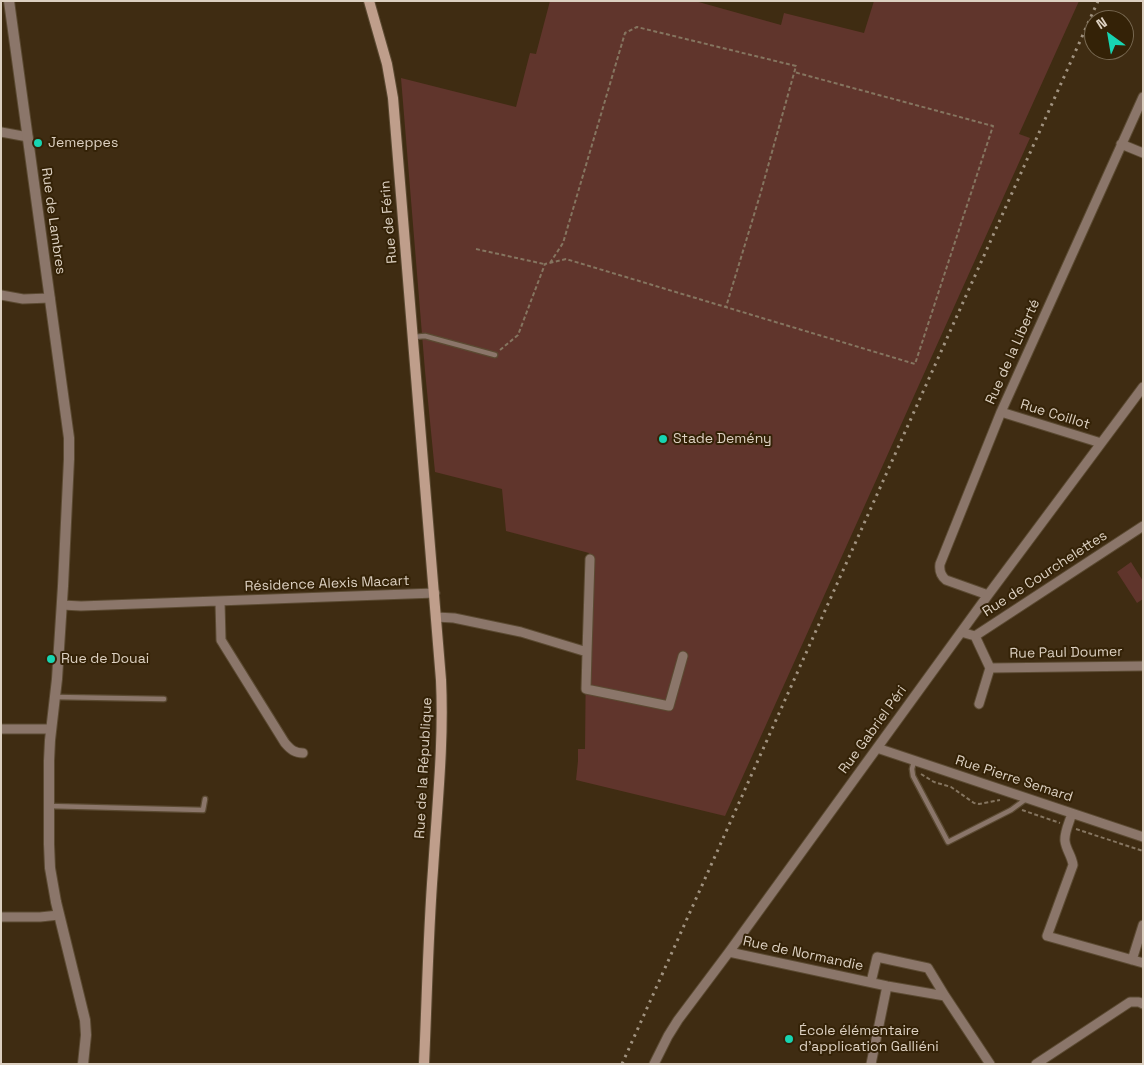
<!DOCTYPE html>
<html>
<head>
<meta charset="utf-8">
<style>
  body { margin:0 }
  #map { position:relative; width:1144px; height:1065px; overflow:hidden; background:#3f2c12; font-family:"Space Grotesk",sans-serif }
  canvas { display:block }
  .frame { position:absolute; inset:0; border:2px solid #dcd0c1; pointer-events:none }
  .north { position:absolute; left:1084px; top:10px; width:50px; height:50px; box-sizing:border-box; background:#342207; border:1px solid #776851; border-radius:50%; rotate:328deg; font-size:14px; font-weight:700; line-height:20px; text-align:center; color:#dcd0c1 }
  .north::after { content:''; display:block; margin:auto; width:18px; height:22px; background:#17d5b2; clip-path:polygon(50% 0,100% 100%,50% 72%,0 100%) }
</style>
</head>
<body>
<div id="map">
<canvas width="1144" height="1065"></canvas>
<div class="frame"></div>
<div class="north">N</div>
</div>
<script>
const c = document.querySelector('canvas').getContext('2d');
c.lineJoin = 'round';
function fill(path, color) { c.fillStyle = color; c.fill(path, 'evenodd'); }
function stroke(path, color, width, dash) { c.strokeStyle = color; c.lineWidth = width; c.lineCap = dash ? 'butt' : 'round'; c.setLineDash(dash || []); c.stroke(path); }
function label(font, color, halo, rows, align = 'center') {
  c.font = font + ' "Space Grotesk",sans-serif'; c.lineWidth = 4; c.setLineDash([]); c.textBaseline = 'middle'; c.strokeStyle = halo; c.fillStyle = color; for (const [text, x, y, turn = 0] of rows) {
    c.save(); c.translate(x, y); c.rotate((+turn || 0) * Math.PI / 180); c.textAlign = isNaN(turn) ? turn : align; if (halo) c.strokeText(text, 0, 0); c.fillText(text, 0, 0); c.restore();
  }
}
fill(new Path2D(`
  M550,1h145l86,24 3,-12 80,20 10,-32h205l-60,133 11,4 -305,678 -149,-36 2,-19v-12h7l1,-97 3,-99 -83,-22 -4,-42 -67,-17 -10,-101 -24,-293 115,29 14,-54 6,1z
  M1131,562l12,19v18l-6,4 -20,-31z`), '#60352c');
const service = new Path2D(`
  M413,337l12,-1 70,19
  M56,697l108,2
  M914,761l-2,8 1,7 35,66 63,-32 15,-11
  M48,806l155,4 2,-11`);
const minor = new Path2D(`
  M1,132l27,5
  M1121,144l22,9
  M1,295l22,4 27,-1
  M1001,412l100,31
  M988,595l-42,-15c-5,-4 -7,-9 -6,-16l61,-152 142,-315
  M220,602l1,38 64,103c6,7 10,10 18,10
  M62,605l19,1 354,-13
  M436,617l18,1 67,14 66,20 -1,37 83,17 14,-50
  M961,632l14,4 168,-110
  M975,636l15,32 153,-2
  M587,652l3,-93
  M979,704l11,-36
  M1,729h50
  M877,748l266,89
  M1072,813c-2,8 -8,19 -7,28 1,9 7,15 8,24l-26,71 96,27
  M1,917h39l19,-2
  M729,952l158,34 58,10
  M1132,960l11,-35
  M871,982l6,-25 51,11 17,28 45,68
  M654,1064l14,-28 10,-16 51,-68 259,-357 155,-208
  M871,1064l16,-78
  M1036,1064l94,-62h9l4,2`);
const tertiary = new Path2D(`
  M9,1l60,437v21l-6,127 -6,93 -7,61 -1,21v83l1,24 6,34 29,118 1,15 -3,29`);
const secondary = new Path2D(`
  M369,1l18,63 6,34 48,582c3,63 -4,126 -8,190 -5,64 -6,129 -9,194`);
stroke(service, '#5b4a32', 7);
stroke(minor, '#5b4a32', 11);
stroke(tertiary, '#5b4a32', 12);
stroke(secondary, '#5b4a32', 12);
stroke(new Path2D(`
  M476,249l68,15
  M550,263l13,-20 62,-210 12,-6 159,39 -36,129 -34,112
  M500,350l18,-15 27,-71 21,-5 349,105 78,-238 -199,-54
  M921,774l13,8 17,5 23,16 5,1 21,-4
  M1022,810l38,13
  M1076,829l67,22`), '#857560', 2, [4, 2.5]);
stroke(service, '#8b766a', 4.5);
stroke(minor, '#8b766a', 9);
stroke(tertiary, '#8b766a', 10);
stroke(secondary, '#bf9e8b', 10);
stroke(new Path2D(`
  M622,1064l476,-1063`), '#a19380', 3, [2.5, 5]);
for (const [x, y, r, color] of [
  [38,143,5,"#17d5b2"],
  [663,439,5,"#17d5b2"],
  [51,659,5,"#17d5b2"],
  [789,1039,5,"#17d5b2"]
]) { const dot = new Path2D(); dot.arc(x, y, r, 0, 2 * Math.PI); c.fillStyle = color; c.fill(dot); stroke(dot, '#342207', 2); }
label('14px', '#dcd0c1', '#342207', [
  ["Jemeppes",48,143],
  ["Stade Demény",673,439],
  ["Rue de Douai",61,659],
  ["École élémentaire",799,1031],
  ["d'application Galliéni",799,1047]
], 'left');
label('14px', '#dcd0c1', '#342207', [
  ["Rue de Lambres",53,221,82],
  ["Rue de Férin",389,222,-95],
  ["Rue de la Liberté",1013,352,-66],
  ["Rue Coillot",1055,415,17],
  ["Rue de Courchelettes",1045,574,-33],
  ["Résidence Alexis Macart",327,584,-2],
  ["Rue Paul Doumer",1066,653,-1],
  ["Rue Gabriel Péri",873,730,-54],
  ["Rue de la République",424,768,-87],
  ["Rue Pierre Semard",1014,779,18],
  ["Rue de Normandie",803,954,12]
]);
</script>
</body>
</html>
